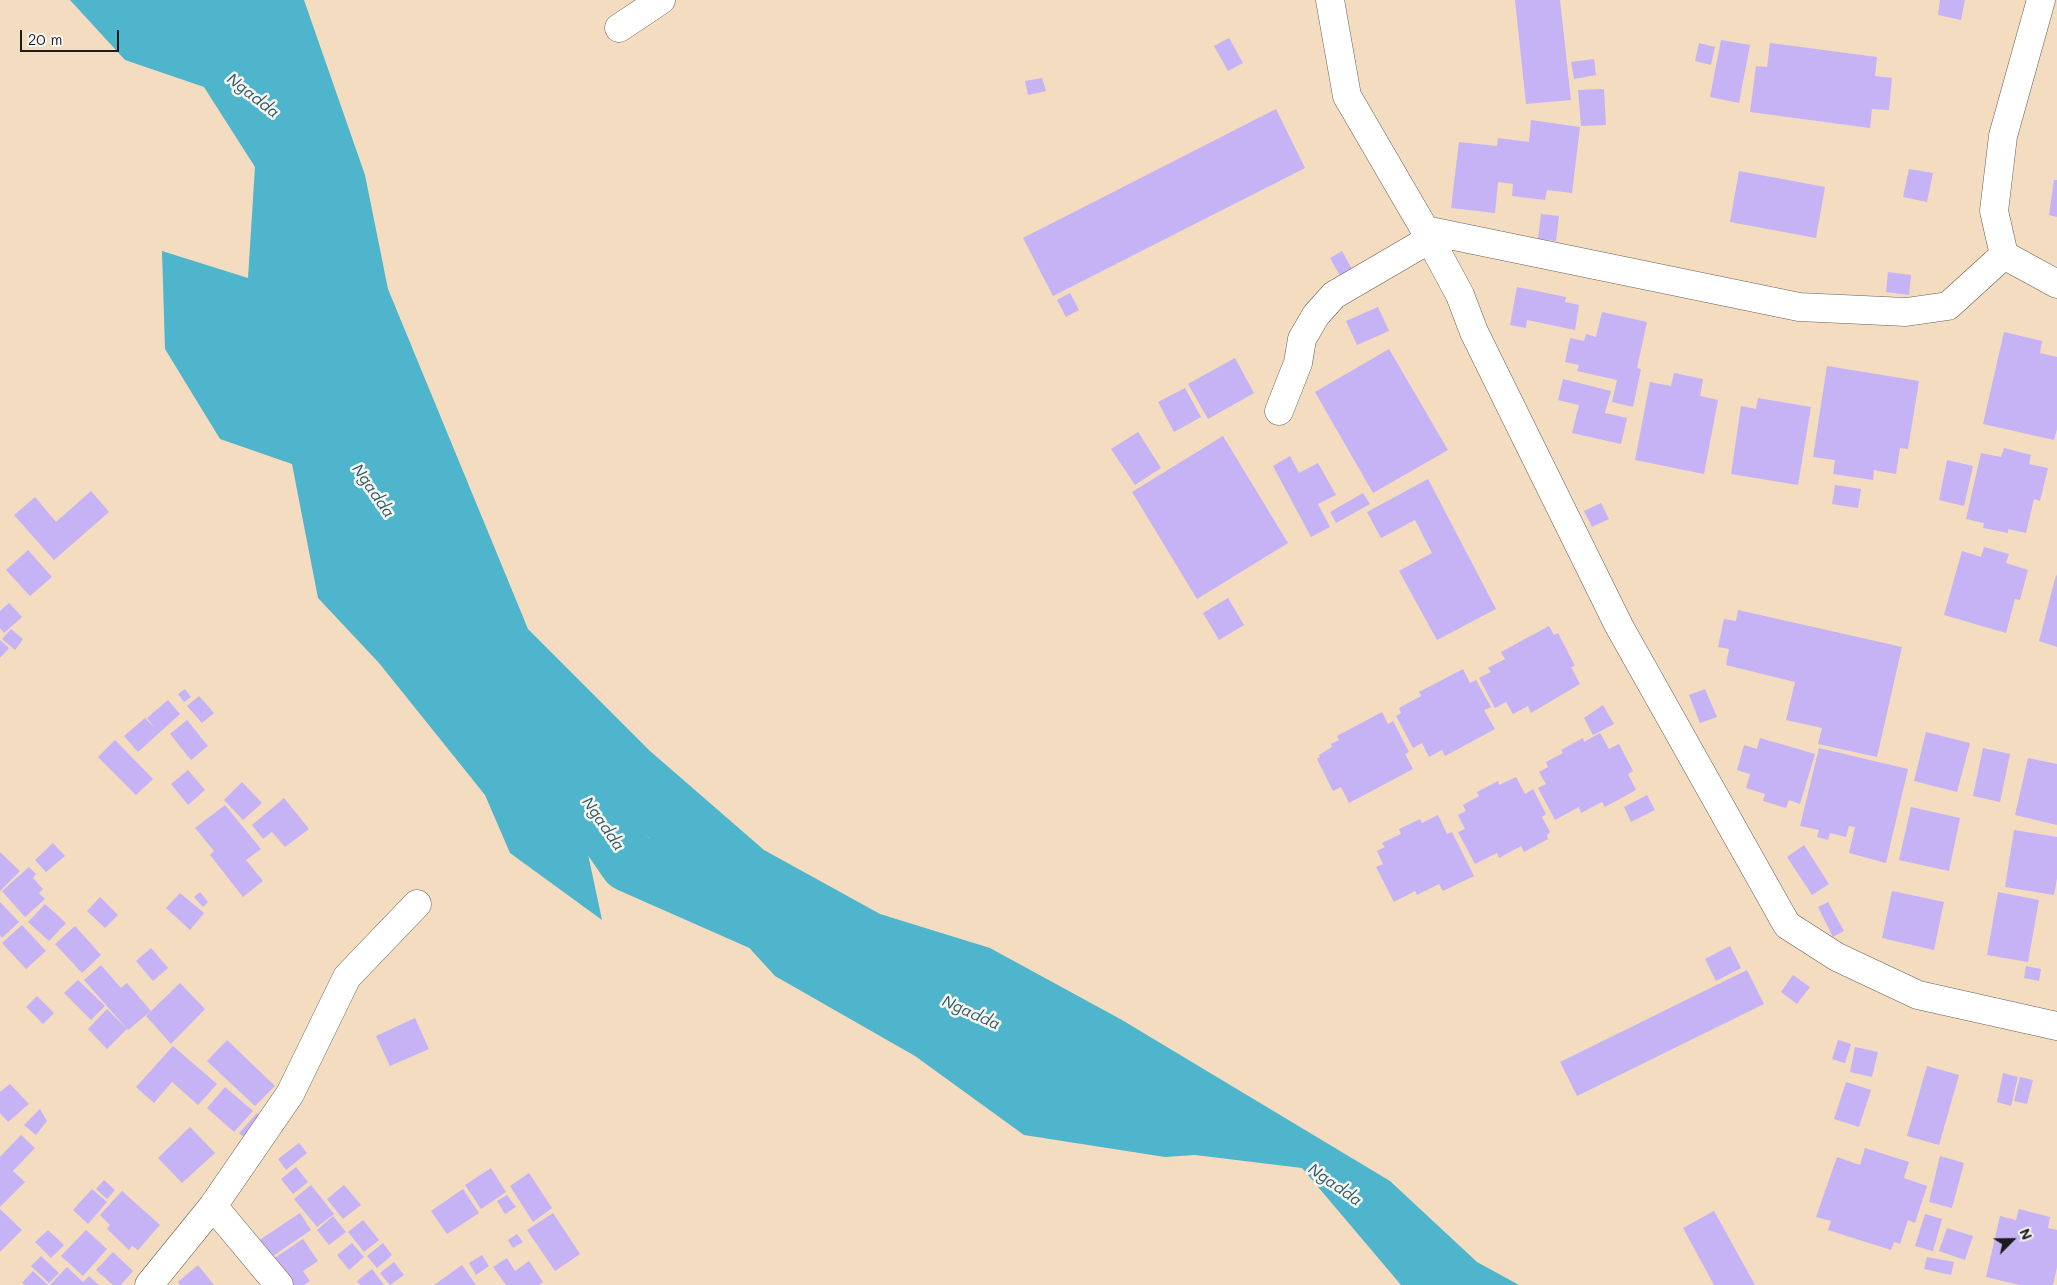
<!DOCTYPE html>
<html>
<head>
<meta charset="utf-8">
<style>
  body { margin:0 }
  #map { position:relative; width:2057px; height:1285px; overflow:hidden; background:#f3dcbf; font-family:Mali,sans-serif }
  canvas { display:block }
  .north { position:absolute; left:1987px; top:1215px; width:50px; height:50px; -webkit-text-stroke:4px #f6f6f2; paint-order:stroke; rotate:67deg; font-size:14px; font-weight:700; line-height:20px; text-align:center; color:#1c1c1c }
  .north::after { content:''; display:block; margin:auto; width:18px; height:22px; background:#1c1c1c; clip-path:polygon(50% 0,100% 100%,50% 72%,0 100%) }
  .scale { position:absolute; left:20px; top:30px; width:99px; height:22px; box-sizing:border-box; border:2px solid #1c1c1c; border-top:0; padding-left:6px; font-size:15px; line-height:18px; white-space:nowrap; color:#1c1c1c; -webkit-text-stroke:4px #f6f6f2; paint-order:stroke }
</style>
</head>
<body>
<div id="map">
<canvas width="2057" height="1285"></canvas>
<div class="north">N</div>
<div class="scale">20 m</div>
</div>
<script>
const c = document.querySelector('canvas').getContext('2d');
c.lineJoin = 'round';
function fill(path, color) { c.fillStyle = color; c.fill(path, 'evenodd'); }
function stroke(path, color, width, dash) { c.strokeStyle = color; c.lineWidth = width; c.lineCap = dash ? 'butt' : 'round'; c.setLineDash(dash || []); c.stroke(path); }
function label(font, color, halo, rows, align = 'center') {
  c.font = font + ' Mali,sans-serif'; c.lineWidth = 5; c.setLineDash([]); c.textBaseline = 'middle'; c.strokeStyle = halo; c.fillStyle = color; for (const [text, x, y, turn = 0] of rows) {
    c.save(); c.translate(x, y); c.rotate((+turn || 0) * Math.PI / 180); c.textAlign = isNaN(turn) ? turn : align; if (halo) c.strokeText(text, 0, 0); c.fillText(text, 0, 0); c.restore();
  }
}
fill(new Path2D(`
  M70,0h234l61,175 23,114 140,340 122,122 114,99 116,64 110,34 132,72 268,161 87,81 42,23h-118l-99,-117 -107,-13 -30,2 -141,-22 -109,-79 -140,-80 -210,-230 37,174 -92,-67 -25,-58 -106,-132 -61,-65 -26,-134 -72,-25 -55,-90 -3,-98 86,27 7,-111 -51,-80 -79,-27z`), '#4eb5cd');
stroke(new Path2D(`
  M524,710l105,152 145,64`), '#4eb5cd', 60);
fill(new Path2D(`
  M1515,0h45l11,100 -45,4z
  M1940,0h25l-4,20 -23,-5z
  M1229,38l14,25 -15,8 -14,-25z
  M1721,40l29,5 -11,58 -29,-6z
  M1699,43l16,4 -4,18 -16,-4z
  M1770,43l107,14 -2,19 17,2 -3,32 -17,-1 -2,19 -120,-16 6,-46 11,1z
  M1594,59l2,16 -22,4 -3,-17z
  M1042,78l4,13 -18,4 -3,-14z
  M1604,89l2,36 -25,1 -3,-36z
  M1276,109l29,59 -252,128 -30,-58z
  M1531,120l49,7 -8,66 -25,-3 -2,10 -33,-4 1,-12 -15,-2 -3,31 -44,-5 8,-66 38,4 1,-8 31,4z
  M1909,169l24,4 -6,29 -24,-5z
  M1739,171l86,16 -9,51 -86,-16z
  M2054,180h3v37l-8,-2z
  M1541,214l18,2 -3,25 -18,-2z
  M1342,251l12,22 -12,6 -12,-21z
  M1888,272l23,3 -2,20 -23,-3z
  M1517,287l49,10 -1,5 14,3 -4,25 -48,-10 -1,8 -16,-3z
  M1070,293l9,17 -13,7 -9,-17z
  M1378,307l11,24 -32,14 -11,-24z
  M1602,312l45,10 -10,46 4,1 -8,38 -21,-5 5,-22 -40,-9 2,-6 -14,-3 5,-24 14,3 2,-7 10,3z
  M2004,332l38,9 -2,12 17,4v72l-3,11 -71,-16z
  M1389,349l59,101 -75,43 -58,-101z
  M1235,358l19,35 -46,26 -20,-35z
  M1827,366l92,15 -11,68 -8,-1 -4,26 -22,-4 -1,10 -40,-6 2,-14 -22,-3z
  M1674,373l29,6 -3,17 18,4 -14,74 -69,-14 15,-78 21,4z
  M1563,379l48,12 -6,22 22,5 -6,26 -49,-11 7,-28 -21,-5z
  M1185,388l16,29 -27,15 -16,-30z
  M1758,398l53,9 -13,78 -67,-11 10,-68 15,3z
  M1138,432l23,36 -26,17 -24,-36z
  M1223,436l65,107 -91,56 -65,-107z
  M2004,448l27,7 -2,9 19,4 -8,33 -6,-2 -8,34 -18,-4v4l-25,-5 1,-5 -18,-4 15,-66 20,4z
  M1290,456l9,17 19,-10 18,32 -18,9 12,23 -19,10 -38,-71z
  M1947,460l26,6 -9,40 -25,-6z
  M1428,479l68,130 -59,31 -38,-69 33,-18 -17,-33 -34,18 -14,-26z
  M1835,485l26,4 -3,19 -26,-4z
  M91,491l18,21 -55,48 -40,-45 21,-18 21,25z
  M1363,493l7,11 -34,19 -6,-11z
  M1601,503l8,16 -17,8 -8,-16z
  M1984,547l25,7 -3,9 22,7 -8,30 -5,-1 -9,34 -62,-18 18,-64 19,6z
  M28,550l24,27 -22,19 -24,-26z
  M2056,575l1,1v71l-18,-6z
  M1228,598l16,27 -25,15 -16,-27z
  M9,603l13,14 -18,16 -4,-5v-17z
  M1738,610l164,37 -25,110 -59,-13 4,-16 -36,-8 9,-38 -69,-17 3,-16 -11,-2 6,-28 12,2z
  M1549,626l5,9 4,-2 17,33 -4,1 9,17 -49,29 -3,-7 -15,8 -7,-12 -11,6 -16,-30 12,-6 -3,-4 17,-9 -4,-7z
  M11,629l12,10 -8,11 -13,-11z
  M0,640l9,8 -9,10z
  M1463,669l7,14 6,-3 15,27 -7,3 11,19 -50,27 -3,-6 -13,7 -7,-14 -9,5 -17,-32 5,-3 -2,-5 22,-12 -2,-4z
  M185,689l6,8 -7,5 -6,-8z
  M1705,689l12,28 -17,6 -11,-28z
  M199,696l15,17 -12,10 -15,-17z
  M168,700l12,14 -42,38 -14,-16 21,-18 9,9 -7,-9z
  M1603,705l11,19 -21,11 -9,-17z
  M1382,712l6,12 5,-3 16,31 -4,2 8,15 -64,34 -8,-16 -8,4 -16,-32 3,-2 -1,-2 13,-8 -1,-3 8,-4 -2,-4z
  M187,720l21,26 -17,14 -21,-26z
  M1926,732l44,11 -13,49 -43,-11z
  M1600,733l9,16 10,-5 14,27 -5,3 8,16 -31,17 -3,-5 -21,11 -2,-6 -24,13 -17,-32 8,-4 -7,-12 9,-5 -2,-5 17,-9 -2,-3 22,-12 1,4z
  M1760,738l55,16 -15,50 -11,-4 -3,8 -23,-7 2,-7 -19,-6 4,-14 -13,-4 7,-25 13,4z
  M115,740l38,39 -17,16 -38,-38z
  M1819,748l89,21 -22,94 -37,-10 6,-26 -6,-1 -3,11 -16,-4 -2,7 -11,-3 2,-7 -19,-4z
  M1983,748l27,6 -10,48 -27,-6z
  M2028,758l29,6v61l-42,-10z
  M188,770l17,20 -17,15 -17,-21z
  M1516,777l9,17 8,-5 13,25 -4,3 8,15 -3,3 1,4 -24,13 -3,-6 -22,12 -2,-5 -22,11 -17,-32 7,-3 -7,-14 8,-4 -3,-6 16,-9 -2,-4 21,-11 1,4z
  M242,782l20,21 -19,17 -19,-20z
  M1647,795l8,15 -24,12 -7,-15z
  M284,798l25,31 -24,18 -13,-15 -9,7 -11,-14z
  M225,805l36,44 -15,11 17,21 -20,16 -33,-42 4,-4 -19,-23z
  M1911,807l49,11 -11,53 -50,-11z
  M1438,815l9,19 5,-2 22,44 -31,15 -4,-7 -22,11 -2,-4 -21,11 -18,-35 7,-3 -6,-13 8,-4 -3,-4 19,-9 -2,-5 21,-10 2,4z
  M2014,830l43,7v41l-3,17 -49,-8z
  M53,843l12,13 -19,16 -11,-12z
  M1804,845l25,39 -17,11 -25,-38z
  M0,852l20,19 -20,20z
  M29,867l7,7 -3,4 10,11 -4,4 6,6 -20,18 -23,-26z
  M1892,891l52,11 -10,48 -52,-12z
  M200,892l8,10 -5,5 -9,-10z
  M1998,892l41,8 -11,62 -41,-7z
  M180,893l24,20 -14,17 -24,-22z
  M100,897l18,18 -13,13 -18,-17z
  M0,902l19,20 -17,16 -2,-3z
  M1828,902l16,29 -11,6 -15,-30z
  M45,904l21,19 -17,18 -21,-19z
  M22,925l24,26 -20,18 -24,-26z
  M75,926l26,29 -19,18 -27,-29z
  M1730,946l11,22 -25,13 -11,-22z
  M151,948l17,20 -15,13 -17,-20z
  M101,965l20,23 6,-5 24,28 -23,19 -44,-50z
  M2026,966l15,3 -2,12 -15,-3z
  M1747,970l17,34 -187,92 -17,-34z
  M1793,975l17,12 -13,17 -16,-12z
  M78,980l27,26 -14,14 -27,-27z
  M180,983l25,26 -34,35 -25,-28z
  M37,996l17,17 -11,11 -17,-17z
  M107,1009l20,20 -20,20 -19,-20z
  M415,1018l14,31 -39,17 -14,-30z
  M227,1040l48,46 -20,20 -48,-45z
  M1838,1040l13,4 -6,19 -13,-4z
  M173,1046l44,38 -19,21 -26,-23 -18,21 -18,-16z
  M1855,1047l23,5 -6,25 -22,-5z
  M1927,1066l32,9 -20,70 -32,-9z
  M2003,1073l15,4 -7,29 -14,-4z
  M2020,1077l13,3 -6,24 -13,-3z
  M1846,1082l25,8 -12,37 -25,-8z
  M10,1084l19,20 -21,18 -8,-9v-21z
  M225,1087l28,24 -19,21 -27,-24z
  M40,1109l7,12 -11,14 -12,-10z
  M257,1113l9,8 -18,20 -9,-8z
  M190,1127l25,26 -33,30 -24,-25z
  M21,1135l14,13 -22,23 12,11 -25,25v-50z
  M299,1143l8,10 -21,17 -8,-11z
  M1865,1148l44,14 -5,16 23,8 -12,37 -7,-3 -8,24 -6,-2 -3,8 -63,-20 3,-9 -15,-4 21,-60 23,8z
  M1940,1156l24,7 -12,45 -23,-6z
  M296,1167l12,15 -15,12 -12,-15z
  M491,1168l15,24 -25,17 -16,-24z
  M529,1173l23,35 -19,14 -23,-36z
  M104,1180l11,10 -8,9 -11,-10z
  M311,1185l23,29 -17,13 -23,-28z
  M344,1185l17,20 -18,14 -16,-20z
  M92,1189l15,13 -19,22 -15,-14z
  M463,1189l16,24 -32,21 -16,-23z
  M122,1191l38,34 -22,25 -6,-4 -3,4 -22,-21 3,-4 -10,-10z
  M507,1195l9,12 -11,7 -8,-13z
  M0,1209l22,21 -22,22z
  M2019,1209l31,8 -2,11 9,2v37l-4,18h-33l-34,-8 14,-61 16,4z
  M1714,1211l41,74h-41l-31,-57z
  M300,1213l11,17 -41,28 -12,-17z
  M553,1213l27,41 -25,17 -28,-41z
  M1925,1214l17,5 -9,32 -18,-5z
  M333,1216l13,16 -17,13 -12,-15z
  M363,1220l16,20 -15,12 -16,-20z
  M1947,1228l26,8 -8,24 -26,-9z
  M48,1230l16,15 -13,13 -16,-16z
  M86,1230l21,19 -24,27 -22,-20z
  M517,1234l6,8 -10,6 -5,-8z
  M303,1239l15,22 -15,10 7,10 -6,4h-14l-17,-26z
  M352,1243l12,14 -15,13 -12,-15z
  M383,1243l9,12 -15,13 -10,-12z
  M113,1252l20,19 -12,14h-8l-17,-15z
  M482,1255l7,11 -13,9 -7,-12z
  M41,1256l18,17 -10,10 -18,-17z
  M1927,1257l27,5 -3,13 -27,-6z
  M507,1258l8,13 14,-10 14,21 -4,3h-33l-13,-18z
  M394,1262l10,13 -14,10 -10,-12z
  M198,1265l16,20h-34l-2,-3z
  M462,1265l14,20h-42z
  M67,1267l16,15 6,-6 10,9h-49z
  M372,1269l12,16h-24l-3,-4z
  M33,1271l15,14h-23l-3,-2z`), '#c5b3f6');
const minor = new Path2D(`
  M1330,0l17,96 78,134 35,65 14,37 145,294 168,299 50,32 81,38 139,31
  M2041,0l-38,136 -9,75 10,44 53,29
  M619,28l42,-28
  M1425,230l374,77 107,5 42,-6 56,-51
  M1279,411l19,-48 4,-24 14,-24 18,-20 96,-56
  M213,1206l66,79
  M149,1285l64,-79 77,-112 57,-117 70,-73`);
stroke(minor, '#675f55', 29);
stroke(minor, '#fff', 28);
label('italic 16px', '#305963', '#f6f6f2', [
  ["Ngadda",253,96,38],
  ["Ngadda",373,491,55],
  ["Ngadda",603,824,55],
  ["Ngadda",971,1013,24],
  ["Ngadda",1335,1185,35]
]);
</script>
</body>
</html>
